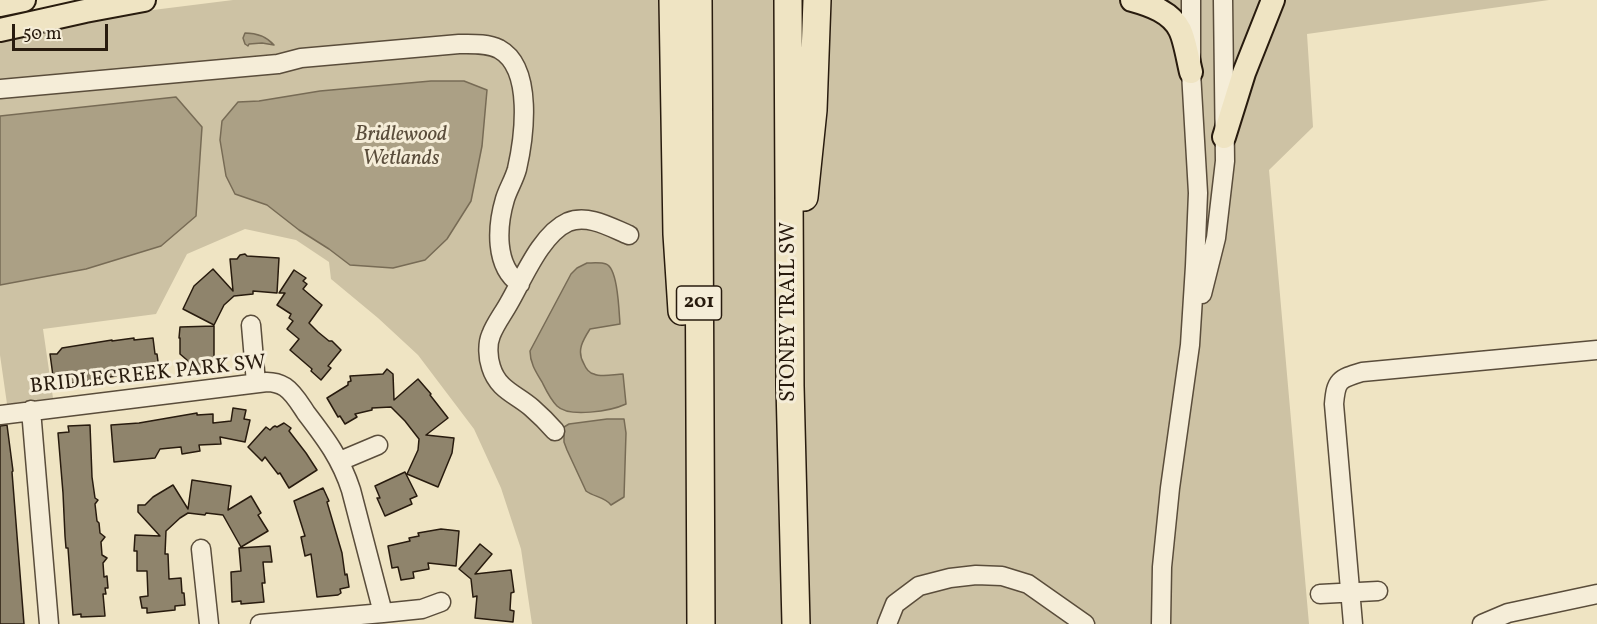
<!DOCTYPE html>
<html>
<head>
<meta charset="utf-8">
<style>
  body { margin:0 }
  #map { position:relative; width:1597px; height:624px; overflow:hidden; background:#efe4c3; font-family:Vollkorn,serif }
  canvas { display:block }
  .scale { position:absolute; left:12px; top:24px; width:96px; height:27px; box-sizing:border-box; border:3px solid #281b0e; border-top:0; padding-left:8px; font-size:18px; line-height:21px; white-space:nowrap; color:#281b0e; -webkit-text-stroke:4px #f5edd8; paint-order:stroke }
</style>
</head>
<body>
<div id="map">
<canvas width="1597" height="624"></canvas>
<div class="scale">50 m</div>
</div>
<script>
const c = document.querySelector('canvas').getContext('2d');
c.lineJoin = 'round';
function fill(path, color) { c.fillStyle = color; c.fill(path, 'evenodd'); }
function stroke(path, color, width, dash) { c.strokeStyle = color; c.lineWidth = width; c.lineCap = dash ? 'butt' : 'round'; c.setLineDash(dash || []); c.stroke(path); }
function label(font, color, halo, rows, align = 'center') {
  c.font = font + ' Vollkorn,serif'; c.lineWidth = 6; c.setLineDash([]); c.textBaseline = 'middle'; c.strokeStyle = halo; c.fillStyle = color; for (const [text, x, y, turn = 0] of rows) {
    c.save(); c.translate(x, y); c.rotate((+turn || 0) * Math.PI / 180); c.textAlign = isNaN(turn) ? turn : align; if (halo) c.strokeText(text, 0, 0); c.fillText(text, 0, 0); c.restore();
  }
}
fill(new Path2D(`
  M233,0h1316l-242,34 6,93 -44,43 40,454h-777l-11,-75 -20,-61 -27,-59 -56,-74 -40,-37 -47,-39 -2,-17 -33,-22 -51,-11 -58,25 -31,60 -113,15 10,69 -46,6 -7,-49v-315l105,-24z`), '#cdc2a4');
const water = new Path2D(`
  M245,33c12,0 21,3 29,12l-12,-2 -13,1 -1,2 -3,-2 -2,-6z
  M431,81h33l23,9 -5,56 -11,55 -24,38 -22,21 -32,8 -43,-3 -21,-16 -30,-19 -32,-25 -32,-11 -9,-18 -6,-36 2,-19 16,-19 21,-1 61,-10z
  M176,97l26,30 -6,89 -35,30 -75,23 -86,16v-169z
  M587,263c5,0 14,-1 19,1 12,4 13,48 14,60l-30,5c-7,11 -14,22 -6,35 2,5 5,9 10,10 8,4 21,0 29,0l3,30c-15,7 -57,14 -69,2 -7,-7 -11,-16 -15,-24 -6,-10 -12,-19 -12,-31l41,-77 6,-6z
  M607,419h17l2,14 -2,64 -13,8c-6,-8 -17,-8 -25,-14l-19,-41 -3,-8v-15l5,-3z`);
fill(water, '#aba085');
stroke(water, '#776b55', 1.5);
const building = new Path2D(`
  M245,254l2,2 32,2 -2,35 -24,-2v3l-19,2 -10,9 -10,20 -31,-16 11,-23 19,-17 20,22 -3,-32h7l3,-4z
  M294,270l12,8 -3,3 4,3 -4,5 19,16 -13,18 9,9 11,9h3l9,9 -13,16 3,2 -10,12 -10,-9 1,-2 -22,-19 9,-11 -12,-10 6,-8 -4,-3 2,-4 -14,-9 8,-12h-6z
  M214,326v36l-11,1v6l-16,1v-10l-7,-6v-16h-1l1,-11z
  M134,338v2l19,-2 2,16h2l2,15 -27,3 -16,3v1l-57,9 -1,-10 -5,1 -3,-22h7l5,-6 50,-8v1z
  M387,369l6,5 1,26 24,-21 13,15 -1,1 18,23 -22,17 28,3 -2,15 -14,34 -31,-13 11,-24 1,-11 -14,-18 -14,-14 -19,1v2l-17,4 2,3 -12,7 -5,-8 -2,1 -11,-19 21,-13v-3l3,-1 -1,-5 33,-2z
  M233,408l13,2 -2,9 6,1 -5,22 -25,-5 1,7 -22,1 1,6 -18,3 -1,-7 -21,2 -5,9 -41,4 -3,-37 28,-2 58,-10v2l16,-1v9l18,-2z
  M284,423l7,5 -2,3 17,22 11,17 -28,18 -9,-15 -2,1 -13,-17 -3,4 -14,-14 18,-20 4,3 3,-3 2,-1 2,1z
  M7,425l6,46 -1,1 12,152h-24v-198z
  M90,425l2,52 3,21 3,2 -3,4 2,17 2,2 1,10 5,4 -4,5 1,13 5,3 -4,5 1,14 3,-1 1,12h-3l1,6h-3l2,22 -24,1v-3l-8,1 -5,-67h-2l-1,-12 -2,-43 -5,-60 11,-1 -1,-6z
  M405,472l12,24 -7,3 2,5 -27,12 -8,-18h3l-5,-12z
  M192,480l39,6 -3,24 23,-14 10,17 -3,2 10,16 -27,16 -18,-32 -17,-2 -1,2 -17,-2 -8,5 -14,13 -1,23h3l1,25 12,-1 1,15h2l1,12 -10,1v4l-28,3v-5h-5l-2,-11 8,-1 -1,-25h-10v-20h-3l1,-16 25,1 -22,-24v-7h7l8,-8 20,-12 15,24z
  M323,488l6,13 -2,1 15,51 3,22 2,-1 2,13 -9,2 1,4 -3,2 -21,2 -6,-43 -6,2 -4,-19 4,-1 -11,-35z
  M441,529l18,2 -3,35 -28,-3 1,6 -16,3 1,6 -13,2 -3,-13 -6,1 -4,-22 22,-5 -1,-3 10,-2 -1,-3z
  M480,544l12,10 -17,20 36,-4 3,22 -3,1 -1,17 4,1 -1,11 -38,-4 2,-22 -4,1 -2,-18 -12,-10z
  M270,546l2,16h-9l2,21h-3l2,19 -23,2v-3l-9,1 -1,-30 10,-1 -2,-23z`);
fill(building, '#8f846c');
stroke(building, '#281b0e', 1.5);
const minor = new Path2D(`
  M0,89l278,-25 23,-6 158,-14c13,0 28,-1 40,5 35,19 25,89 18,120 -3,11 -9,20 -12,30 -8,27 -11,67 15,85
  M1202,294l14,-56 9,-77 -2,-161
  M251,325l5,58
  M31,410l18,214
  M0,415l267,-33c6,0 13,2 18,5 9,6 15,17 21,26 20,26 35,46 45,77l32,123 -123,11
  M555,431c-7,-8 -15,-16 -23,-23 -16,-14 -34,-18 -41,-41 -3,-9 -4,-23 0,-32 4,-11 12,-21 18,-32 14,-24 32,-69 59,-81 20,-8 42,5 61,13
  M340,461l38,-16
  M201,549l8,75
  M1320,594l58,-3
  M383,613l39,-4 19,-7
  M887,624l8,-20 24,-18 31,-8 26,-3 26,1 26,8 57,40
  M1161,624l1,-57 8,-79 20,-143 5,-79 3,-73 -7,-121v-72
  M1353,624l-19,-220c2,-24 5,-25 28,-32l235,-22
  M1482,624l26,-11 89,-19`);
const major = new Path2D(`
  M1132,0c18,5 39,12 48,30 5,10 8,30 11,42
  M0,5l24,-5
  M0,30l85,-19 59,-11
  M1224,137l20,-64 29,-73`);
const highway = new Path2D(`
  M673,0l4,234 5,77
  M698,0l3,624
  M788,0l2,386 6,238
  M804,197l9,-87 4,-110`);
stroke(minor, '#5a4d3b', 21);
stroke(major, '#281b0e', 26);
stroke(highway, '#281b0e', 30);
stroke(minor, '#f5edd8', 18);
stroke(major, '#efe4c3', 22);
stroke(highway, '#efe4c3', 27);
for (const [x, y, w] of [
  [699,303,45]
]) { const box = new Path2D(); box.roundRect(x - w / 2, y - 17, w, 34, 4.5); c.fillStyle = '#f5edd8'; c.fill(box); stroke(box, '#281b0e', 1.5); }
label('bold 20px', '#281b0e', null, [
  ["201",699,303]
]);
label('italic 21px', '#5a4d3b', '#f5edd8', [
  ["Bridlewood",401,136],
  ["Wetlands",401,160]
]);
label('21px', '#281b0e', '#f5edd8', [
  ["STONEY TRAIL SW",790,312,-90],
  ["BRIDLECREEK PARK SW",148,376,-6]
]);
</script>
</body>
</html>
